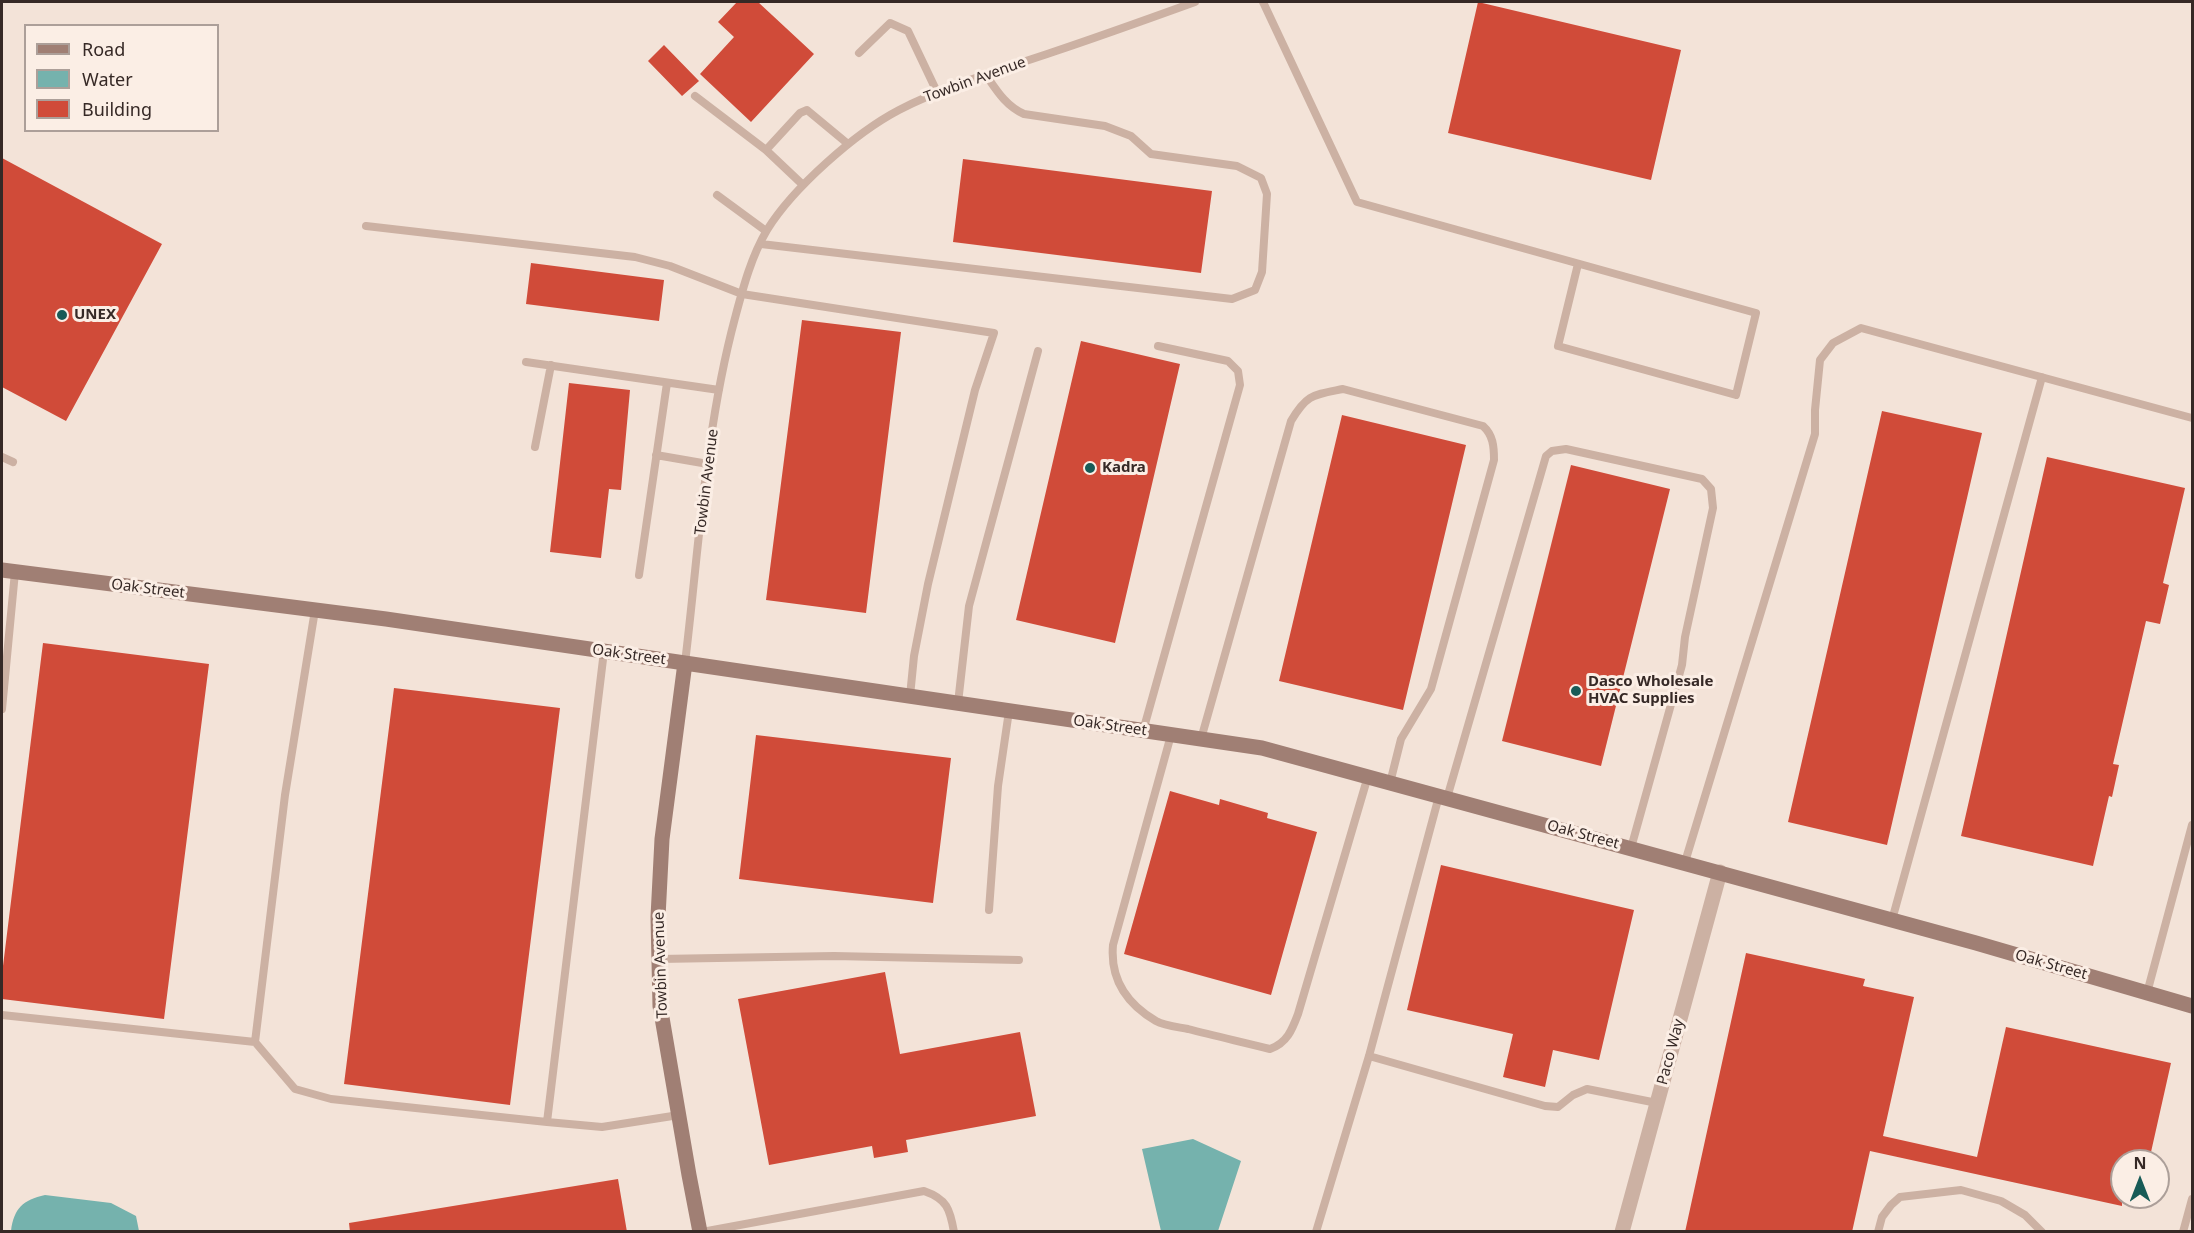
<!DOCTYPE html>
<html>
<head>
<meta charset="utf-8">
<style>
  body { margin:0 }
  #map { position:relative; width:2194px; height:1233px; overflow:hidden; background:#f3e3d8; font-family:"Noto Sans",sans-serif }
  canvas { display:block }
  .frame { position:absolute; inset:0; border:3px solid #362926; pointer-events:none }
  .legend { position:absolute; left:24px; top:24px; width:195px; height:108px; box-sizing:border-box; background:#fbeee5; border:2px solid #ac9f99; margin:0; padding:8px 10px; list-style:none; font-size:18px; color:#362926 }
  .legend li { display:flex; align-items:center; gap:12px; height:30px }
  .legend b { width:30px; border:2px solid #ac9f99 }
  .north { position:absolute; left:2110px; top:1149px; width:60px; height:60px; box-sizing:border-box; background:#fbeee5; border:2px solid #ac9f99; border-radius:50%; rotate:0deg; font-size:16px; font-weight:700; line-height:24px; text-align:center; color:#362926 }
  .north::after { content:''; display:block; margin:auto; width:21px; height:27px; background:#185b57; clip-path:polygon(50% 0,100% 100%,50% 72%,0 100%) }
</style>
</head>
<body>
<div id="map">
<canvas width="2194" height="1233"></canvas>
<div class="frame"></div>
<ul class="legend">
<li><b style="height:8px;background:#a07f74"></b>Road</li>
<li><b style="height:16px;background:#75b2ad"></b>Water</li>
<li><b style="height:16px;background:#d04b39"></b>Building</li>
</ul>
<div class="north">N</div>
</div>
<script>
const c = document.querySelector('canvas').getContext('2d');
c.lineJoin = 'round';
function fill(path, color) { c.fillStyle = color; c.fill(path, 'evenodd'); }
function stroke(path, color, width, dash) { c.strokeStyle = color; c.lineWidth = width; c.lineCap = dash ? 'butt' : 'round'; c.setLineDash(dash || []); c.stroke(path); }
function label(font, color, halo, rows, align = 'center') {
  c.font = font + ' "Noto Sans",sans-serif'; c.lineWidth = 6; c.setLineDash([]); c.textBaseline = 'middle'; c.strokeStyle = halo; c.fillStyle = color; for (const [text, x, y, turn = 0] of rows) {
    c.save(); c.translate(x, y); c.rotate((+turn || 0) * Math.PI / 180); c.textAlign = isNaN(turn) ? turn : align; if (halo) c.strokeText(text, 0, 0); c.fillText(text, 0, 0); c.restore();
  }
}
fill(new Path2D(`
  M1193,1139l48,22 -23,70h-57l-19,-82z
  M45,1195l66,8 25,13 3,15h-128c3,-23 12,-31 34,-36z`), '#75b2ad');
fill(new Path2D(`
  M737,2h21l56,52 -63,68 -51,-48 34,-37 -16,-15z
  M1478,2l203,48 -30,130 -203,-47z
  M664,45l35,36 -17,15 -34,-35z
  M2,158l160,86 -96,177 -64,-34z
  M963,159l249,32 -11,82 -248,-31z
  M531,263l133,17 -5,41 -133,-17z
  M802,320l99,12 -35,281 -100,-13z
  M1081,341l99,23 -65,279 -99,-23z
  M569,383l61,7 -9,100 -12,-1 -8,69 -51,-6z
  M1882,411l100,22 -95,412 -99,-23z
  M1342,415l124,30 -63,265 -124,-29z
  M2047,457l138,31 -22,95 6,2 -9,39 -14,-3 -33,143 6,1 -7,32 -3,-1 -16,70 -132,-30z
  M1571,465l99,24 -69,277 -99,-25z
  M43,643l166,21 -45,355 -162,-20v-25z
  M394,688l166,20 -50,397 -166,-21z
  M756,735l195,23 -18,145 -194,-24z
  M1170,791l49,14 1,-6 48,14 -1,5 50,14 -46,163 -147,-41z
  M1441,865l193,45 -35,150 -46,-10 -8,37 -42,-10 10,-43 -106,-24z
  M1746,953l119,26 -2,7 51,11 -31,139 94,21 29,-130 165,36 -22,98h-27v45l-252,-55 -18,81h-167z
  M885,972l15,82 120,-22 16,84 -130,24 2,12 -34,6 -2,-12 -103,19 -31,-166z
  M618,1179l9,53h-277l-1,-9z`), '#d04b39');
stroke(new Path2D(`
  M1263,2l94,200 399,111 -20,82 -178,-49 20,-82
  M859,53l31,-30 18,8 29,61
  M695,96l71,54 37,35
  M766,150l34,-37 7,-3 41,34
  M717,195l49,36
  M366,226l269,31 35,9 72,28 252,39 -19,57 -47,194 -14,72 -4,40
  M761,244l471,55 23,-9 7,-18 5,-78 -6,-16 -24,-12 -86,-12 -20,-18 -26,-10 -81,-12c-18,-8 -27,-23 -38,-39
  M526,362l193,28
  M535,447l16,-82
  M656,455l52,9
  M2,457l11,5
  M639,575l28,-192
  M685,663c14,-115 20,-233 50,-345 8,-30 16,-61 32,-88 26,-42 88,-97 132,-120 49,-25 101,-40 154,-58 48,-16 95,-33 142,-50
  M958,703l11,-97 69,-255
  M2,709l13,-137
  M1143,731l97,-346 -2,-14 -10,-10 -70,-15
  M1171,735l-58,210c-3,34 14,59 43,76 9,5 22,6 32,8 27,7 54,13 82,20 17,-6 22,-19 28,-35l70,-238
  M1201,739l90,-318c16,-27 22,-26 52,-32l140,37c10,9 11,20 11,34l-63,229 -30,50 -11,44
  M1447,798l99,-342 6,-5 14,-2 136,30 9,10 2,19 -28,129 -3,28 -51,183
  M1685,862l130,-428v-24l5,-50 13,-17 28,-15 331,90
  M989,910l9,-124 11,-75
  M1892,920l150,-543
  M659,959l175,-3 185,4
  M2147,993l45,-168
  M2,1015l253,27 40,47 36,10 216,23 57,-471
  M255,1042l30,-247 30,-185
  M1369,1056l176,50 13,1 15,-12 14,-6 70,14
  M547,1122l55,5 77,-12
  M702,1232l222,-41c23,8 26,18 30,41
  M1316,1232l53,-176 70,-260
  M1878,1232l4,-15 9,-12 9,-8 61,-7 40,11 24,14 17,17
  M2183,1232l9,-33`), '#ccb1a3', 8);
stroke(new Path2D(`
  M1622,1232l98,-360`), '#ccb1a3', 15);
stroke(new Path2D(`
  M2,570l384,49 876,129 714,195 216,63
  M685,663l-23,176 -4,78 2,89 29,169 11,57`), '#a07f74', 15);
for (const [x, y, r, color] of [
  [62,315,6,"#185b57"],
  [1090,468,6,"#185b57"],
  [1576,691,6,"#185b57"]
]) { const dot = new Path2D(); dot.arc(x, y, r, 0, 2 * Math.PI); c.fillStyle = color; c.fill(dot); stroke(dot, '#fbeee5', 2); }
label('15px', '#362926', '#fbeee5', [
  ["Towbin Avenue",975,80,-20],
  ["Towbin Avenue",707,482,-83],
  ["Oak Street",148,589,7],
  ["Oak Street",629,655,8],
  ["Oak Street",1110,726,8],
  ["Oak Street",1583,835,15],
  ["Towbin Avenue",661,965,-92],
  ["Oak Street",2051,965,16],
  ["Paco Way",1671,1052,-75]
]);
label('bold 15px', '#362926', '#fbeee5', [
  ["UNEX",74,315],
  ["Kadra",1102,468],
  ["Dasco Wholesale",1588,682],
  ["HVAC Supplies",1588,699]
], 'left');
</script>
</body>
</html>
